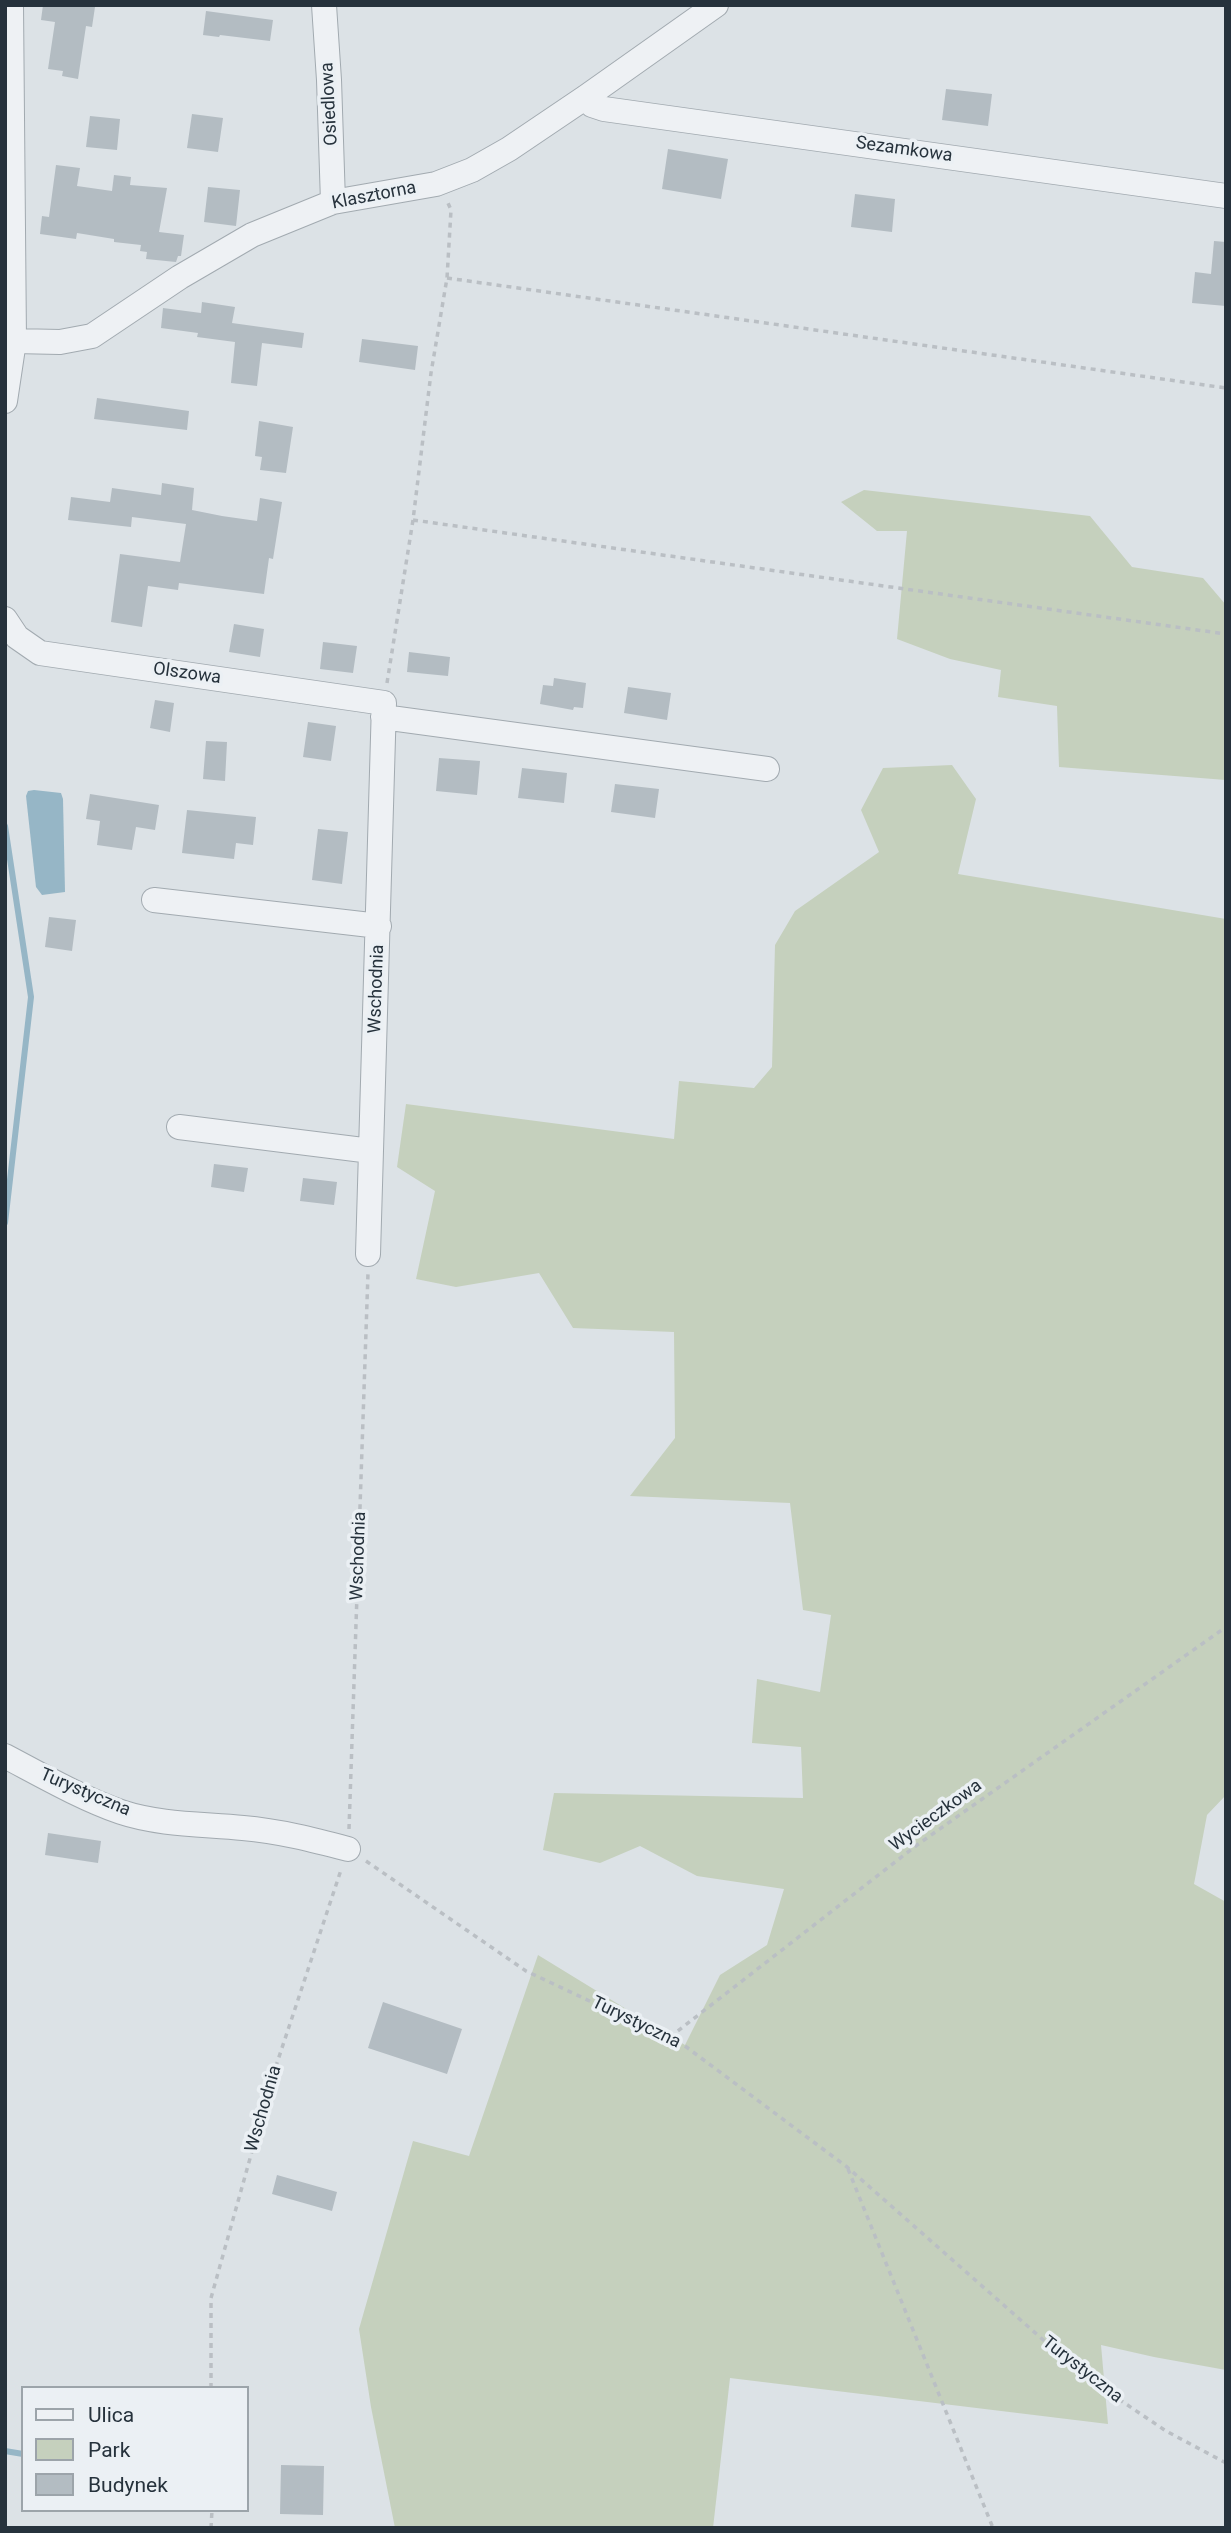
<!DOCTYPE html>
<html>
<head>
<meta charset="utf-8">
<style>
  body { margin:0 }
  #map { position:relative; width:1231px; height:2533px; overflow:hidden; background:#dce2e6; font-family:Roboto,sans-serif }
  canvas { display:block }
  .frame { position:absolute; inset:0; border:7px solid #26323c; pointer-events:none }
  .legend { position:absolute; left:21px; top:2386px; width:228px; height:126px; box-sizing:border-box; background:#ebf0f4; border:2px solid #9ca4aa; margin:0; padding:9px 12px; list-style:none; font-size:21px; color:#26323c }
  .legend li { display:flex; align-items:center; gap:14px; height:35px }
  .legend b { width:35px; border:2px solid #9ca4aa }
</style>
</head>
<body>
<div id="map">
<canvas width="1231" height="2533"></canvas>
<div class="frame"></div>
<ul class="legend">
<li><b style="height:9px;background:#eef1f4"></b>Ulica</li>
<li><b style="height:19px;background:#c5d0bd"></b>Park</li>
<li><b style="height:19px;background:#b3bcc2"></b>Budynek</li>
</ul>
</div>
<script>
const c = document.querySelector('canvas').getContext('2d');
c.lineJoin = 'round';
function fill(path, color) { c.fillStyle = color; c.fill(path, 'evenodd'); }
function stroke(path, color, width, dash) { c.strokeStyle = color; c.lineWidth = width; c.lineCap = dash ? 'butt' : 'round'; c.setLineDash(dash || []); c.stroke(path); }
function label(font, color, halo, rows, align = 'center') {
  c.font = font + ' Roboto,sans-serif'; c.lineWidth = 7; c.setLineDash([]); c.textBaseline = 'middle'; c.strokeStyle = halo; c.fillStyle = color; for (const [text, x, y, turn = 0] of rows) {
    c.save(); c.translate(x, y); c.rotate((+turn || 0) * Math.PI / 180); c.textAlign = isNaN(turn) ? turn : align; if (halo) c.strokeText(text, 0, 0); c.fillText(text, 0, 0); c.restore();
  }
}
fill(new Path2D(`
  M864,490l226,26 42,51 71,11 23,27v175l-167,-13 -2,-61 -59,-9 3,-27 -51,-11 -53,-20 10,-108h-30l-36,-29z
  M952,765l24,34 -18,75 268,45v876l-19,20 -13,69 32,18v468l-72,-13 -53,-12 7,79 -378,-46 -17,150h-318l-24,-121 -12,-78 54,-188 56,15 69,-201 147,90 35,-70 47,-30 17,-56 -87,-13 -57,-30 -40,17 -57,-13 11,-57 249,5 -2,-51 -49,-4 5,-64 63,13 11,-77 -28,-5 -13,-107 -160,-7 45,-58 -1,-106 -101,-4 -34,-55 -83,14 -40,-8 19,-88 -38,-24 9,-63 268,35 5,-58 75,7 18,-21 3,-122 20,-34 84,-59 -18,-42 22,-42z`), '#c5d0bd');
fill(new Path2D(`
  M34,790l27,3 2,6 2,93 -23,3 -6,-8 -10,-91 2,-5z`), '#96b6c6');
stroke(new Path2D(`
  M5,826l26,171 -26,226
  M5,2451l18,3`), '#96b6c6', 6);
fill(new Path2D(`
  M43,5l52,2 -3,20 -6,-1 -8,53 -16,-3 1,-5 -15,-2 7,-47 -14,-2z
  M206,11l67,9 -3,21 -50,-6 -1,2 -16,-2z
  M946,89l46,5 -4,32 -46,-6z
  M192,114l31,4 -5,34 -31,-4z
  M90,116l30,3 -3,31 -31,-3z
  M668,149l60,10 -7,40 -59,-10z
  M56,165l24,3 -3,18 35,5 2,-16 17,2 -1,8 37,3 -8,44 25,3 -3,21h-3l-2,6 -30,-3 1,-7 -7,-1 1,-6 -27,-3v-3l-37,-6 -1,6 -36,-5 2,-18 7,1z
  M208,187l32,3 -4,36 -32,-4z
  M855,194l40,5 -3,33 -41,-5z
  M1214,241l12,1v64l-34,-3 3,-31 16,2z
  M202,302l33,5 -3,16 72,10 -2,15 -40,-5 -5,43 -26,-3 4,-41 -38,-5 1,-4 -37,-5 2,-20 38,5z
  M362,339l56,7 -3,24 -56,-8z
  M97,398l92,13 -2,19 -93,-11z
  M259,421l34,6 -7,46 -26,-3 2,-13 -7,-1z
  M162,483l32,5 -2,22 30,6 35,5 3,-23 22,4 -9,57 -4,-1 -5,36 -85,-11 -1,7 -30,-4 -6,41 -31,-5 9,-68 60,8 6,-38 -54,-7 -1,10 -63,-7 3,-23 39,5 2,-14 49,7z
  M234,624l30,5 -4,28 -31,-5z
  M323,642l34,4 -4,27 -33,-4z
  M409,652l41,5 -2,19 -41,-4z
  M554,678l32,5 -3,25 -9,-1 -1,3 -33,-6 3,-19 10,1z
  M628,687l43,6 -4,27 -43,-7z
  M155,700l19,3 -4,29 -20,-4z
  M308,722l28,4 -5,35 -28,-4z
  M206,741l21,1 -2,39 -22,-2z
  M439,758l41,3 -3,34 -41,-4z
  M522,768l45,5 -3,30 -46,-5z
  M615,784l44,5 -4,29 -44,-6z
  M90,794l69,11 -4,25 -19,-3 -4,23 -35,-5 3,-24 -14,-2z
  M187,810l69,7 -3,28 -17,-2 -2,16 -52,-6z
  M318,829l30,3 -6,52 -30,-4z
  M49,917l27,3 -4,31 -27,-4z
  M214,1164l34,4 -4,24 -33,-5z
  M303,1178l34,4 -3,23 -34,-4z
  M48,1833l53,8 -3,22 -53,-8z
  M383,2002l79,27 -15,45 -79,-26z
  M277,2175l60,17 -5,19 -60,-17z
  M281,2465l43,1 -1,49 -43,-1z`), '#b3bcc2');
const minor = new Path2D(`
  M324,5l5,75 4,122
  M586,97l6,8 12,4 622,87
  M14,341l46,1 32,-6 88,-59 72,-42 81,-33 103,-18 36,-14 37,-21 77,-52 130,-92
  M5,401l9,-60 -3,-336
  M5,619l12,18 23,16 344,50 -16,551
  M383,717l384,52
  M154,900l225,26
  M179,1127l192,24
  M5,1756c38,20 76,42 116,56 39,13 83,12 122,16 36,3 71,12 105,21`);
stroke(minor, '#a2aab0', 26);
stroke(new Path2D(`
  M447,278l779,110
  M413,520l813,114
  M387,683l26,-163 18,-147 16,-95 4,-68 -3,-7
  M349,1829l19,-556
  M366,1861l160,110 159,75 162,121 236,208 83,56 60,32
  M670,2037l247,-192 309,-218
  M848,2169l145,359
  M211,2388v-90l64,-229 66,-199
  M211,2528l1,-18`), '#babfc4', 3.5, [5, 5]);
stroke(minor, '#eef1f4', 24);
label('18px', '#26323c', '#ebf0f4', [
  ["Osiedlowa",330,104,-93],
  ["Sezamkowa",904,150,8],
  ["Klasztorna",374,196,-11],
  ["Olszowa",187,674,8],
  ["Wschodnia",377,989,-88],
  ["Wschodnia",359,1556,-88],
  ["Turystyczna",85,1793,23],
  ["Wycieczkowa",936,1816,-36],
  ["Turystyczna",636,2023,26],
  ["Wschodnia",264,2109,-74],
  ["Turystyczna",1082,2370,38]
]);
</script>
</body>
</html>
